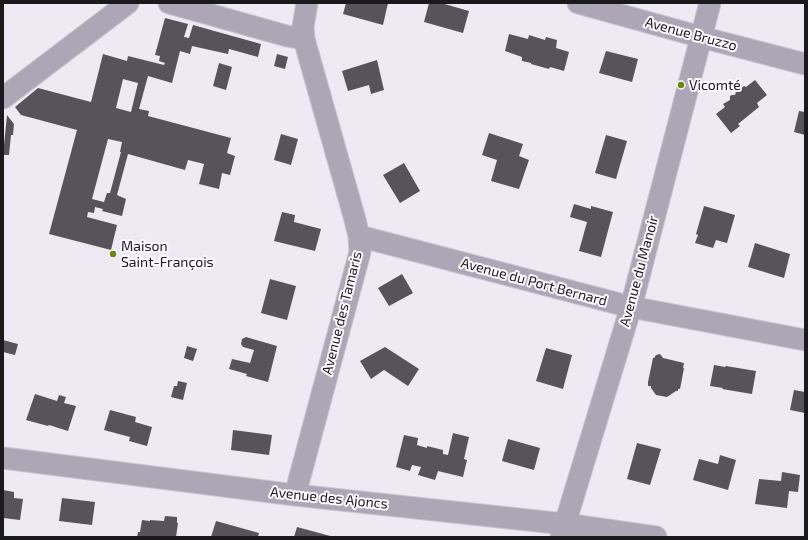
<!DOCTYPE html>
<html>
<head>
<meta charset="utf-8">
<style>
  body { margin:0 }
  #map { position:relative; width:808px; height:540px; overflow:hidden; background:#eeeaf3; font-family:"Exo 2",sans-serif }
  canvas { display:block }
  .frame { position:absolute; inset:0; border:4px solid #1a191c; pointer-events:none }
</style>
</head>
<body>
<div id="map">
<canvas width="808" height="540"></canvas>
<div class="frame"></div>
</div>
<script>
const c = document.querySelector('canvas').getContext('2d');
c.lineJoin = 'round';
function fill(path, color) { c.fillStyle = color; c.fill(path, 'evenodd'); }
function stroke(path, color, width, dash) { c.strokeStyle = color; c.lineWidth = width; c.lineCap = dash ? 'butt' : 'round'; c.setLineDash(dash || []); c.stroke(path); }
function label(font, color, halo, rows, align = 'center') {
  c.font = font + ' "Exo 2",sans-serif'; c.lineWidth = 4; c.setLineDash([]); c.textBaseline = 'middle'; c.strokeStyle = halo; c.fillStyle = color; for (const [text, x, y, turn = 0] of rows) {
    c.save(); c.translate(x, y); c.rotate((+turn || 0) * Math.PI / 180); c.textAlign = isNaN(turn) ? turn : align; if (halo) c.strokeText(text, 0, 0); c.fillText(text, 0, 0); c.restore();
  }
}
fill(new Path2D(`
  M346,3h42l-5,22 -40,-11z
  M429,3h12l28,8 -6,22 -39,-11z
  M165,18l23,6 -4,13 5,1 4,-13 68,19 -3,13 -29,-8 -1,5 -36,-8 -2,8 -10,-3 -8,32 -24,-7 -9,33 10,2 -1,5 83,22 -4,15 8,3 -5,19 -8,-2 -3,16 -20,-5 5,-20 -16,-4 -3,10 -57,-16 -11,41 9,4 -4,17 -20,-5 1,-2 -8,-2 -1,6 -6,-1 -1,5 30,8 -6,25 -62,-16 28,-104 -56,-15 -6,-8 23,-19 53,14 12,-48 24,7 1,-5 36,9 1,-2 -6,-2 1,-5 -5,-1zM123,79l15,4 -7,29 -15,-4zM108,139l14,3 -2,10h1l-11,41h-3l-3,9 -12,-3z
  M509,34l19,5 1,-4 16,5 1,-3 11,3 -1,8 13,4 -5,19 -14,-4 -1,2 -18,-5v-1l-9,-2v-4l-17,-6z
  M606,51l32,8 -6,23 -33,-9z
  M277,54l11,3 -3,12 -11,-3z
  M377,60l7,30 -13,4 -2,-9 -21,6 -6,-20z
  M219,63l13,4 -6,23 -13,-4z
  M755,80l12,15 -10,8 2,4 -21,17 2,2 -9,7 -15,-19 9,-7 -2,-3 7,-4v-4l2,-1h2l2,-1 -1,-1 9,-7 2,1z
  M799,111l6,1v23l-11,-3z
  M7,115l7,9 -1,11h-2l-2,20h-6z
  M489,133l34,11 -4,12 10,4 -10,29 -28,-8 6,-21 -15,-5z
  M281,134l17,5 -7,26 -17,-5z
  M606,135l21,6 -11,38 -21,-6z
  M404,163l16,28 -20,12 -17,-28z
  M574,204l17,5v-3l22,6 -12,45 -22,-6 8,-29 -17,-5z
  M704,206l31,9 -8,28 -11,-3 -3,8 -18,-5 3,-8 -2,-1z
  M282,212l13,3 -1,7 27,7 -6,22 -41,-10z
  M755,243l35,11 -6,24 -36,-11z
  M402,274l11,19 -24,13 -11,-18z
  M270,279l26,7 -9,34 -26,-7z
  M246,337l31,9 -9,36 -22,-6 1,-2 -18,-5 3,-10 18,4 4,-13 -11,-3 -2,-3 1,-5z
  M3,340l15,4 -3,11 -12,-3z
  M187,346l10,3 -4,12 -9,-3z
  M385,347l34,22 -11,17 -24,-16 -13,9 -11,-18z
  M546,348l26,7 -9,34 -27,-8z
  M660,354l3,4 21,5 -1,5h1l-4,21h-2v2h-2l-9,6 -11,-2 -5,-7v-2h-3v-4l5,-24h1l2,-3z
  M714,365l11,2 1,-1 30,5 -4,23 -30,-5 1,-1 -13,-2z
  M178,381l9,2 -4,17 -12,-3 3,-11h3z
  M794,390l11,2v21l-15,-3z
  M35,394l22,7 2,-6 7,2 -2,6 12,3 -8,25 -19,-6 -1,1 -22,-6z
  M110,410l26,7 -1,5 17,5 -5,19 -18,-5 1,-4 -26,-7z
  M233,430l39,5 -3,20 -38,-5z
  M453,433l16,4 -5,22 3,1 -4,17 -25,-6 -3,9 -17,-5 3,-8 -9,-2 -2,6 -14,-4 8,-32 14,3 -1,7 10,3v-2l16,4v4l5,1z
  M508,439l32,9 -6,22 -32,-9z
  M637,443l24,6 -11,36 -23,-6z
  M720,455l16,5 -8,30 -35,-10 6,-21 19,5z
  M782,472l18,3 -2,17 -9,-1 -2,17 -32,-4 4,-25 22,2z
  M3,490l11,2v6l9,1 -3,21 -17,-2z
  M62,498l33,4 -3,23 -33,-4z
  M165,516l12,1v6h1l-2,14h-39l1,-5h2l2,-12 8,1v-1l14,1z
  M216,521l43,12 -1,4h-47z
  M297,527l37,10h-40z`), '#57535b');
const minor = new Path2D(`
  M169,3l118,33 17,3 -1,-12 4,-24
  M578,3l123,34 104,27
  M3,98l125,-95
  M359,236l272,71 174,33
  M3,458l292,37 270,29 91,13
  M295,495l65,-243 -1,-16 -5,-20 -50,-177
  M561,537l70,-230 79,-304`);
stroke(minor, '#c8c4cc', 23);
stroke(minor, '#ada6b7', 21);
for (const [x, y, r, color] of [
  [681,85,4,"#6a8b0c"],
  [113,254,4,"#6a8b0c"]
]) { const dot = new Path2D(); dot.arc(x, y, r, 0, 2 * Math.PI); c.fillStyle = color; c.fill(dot); stroke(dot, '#fbf8ff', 1.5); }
label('14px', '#1a191c', '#fbf8ff', [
  ["Avenue Bruzzo",691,34,15],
  ["Avenue du Manoir",639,271,-75],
  ["Avenue du Port Bernard",534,282,15],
  ["Avenue des Tamaris",342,313,-76],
  ["Avenue des Ajoncs",329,498,6]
]);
label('14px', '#1a191c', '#fbf8ff', [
  ["Vicomté",689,85],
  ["Maison",121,246],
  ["Saint-François",121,262]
], 'left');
</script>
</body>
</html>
